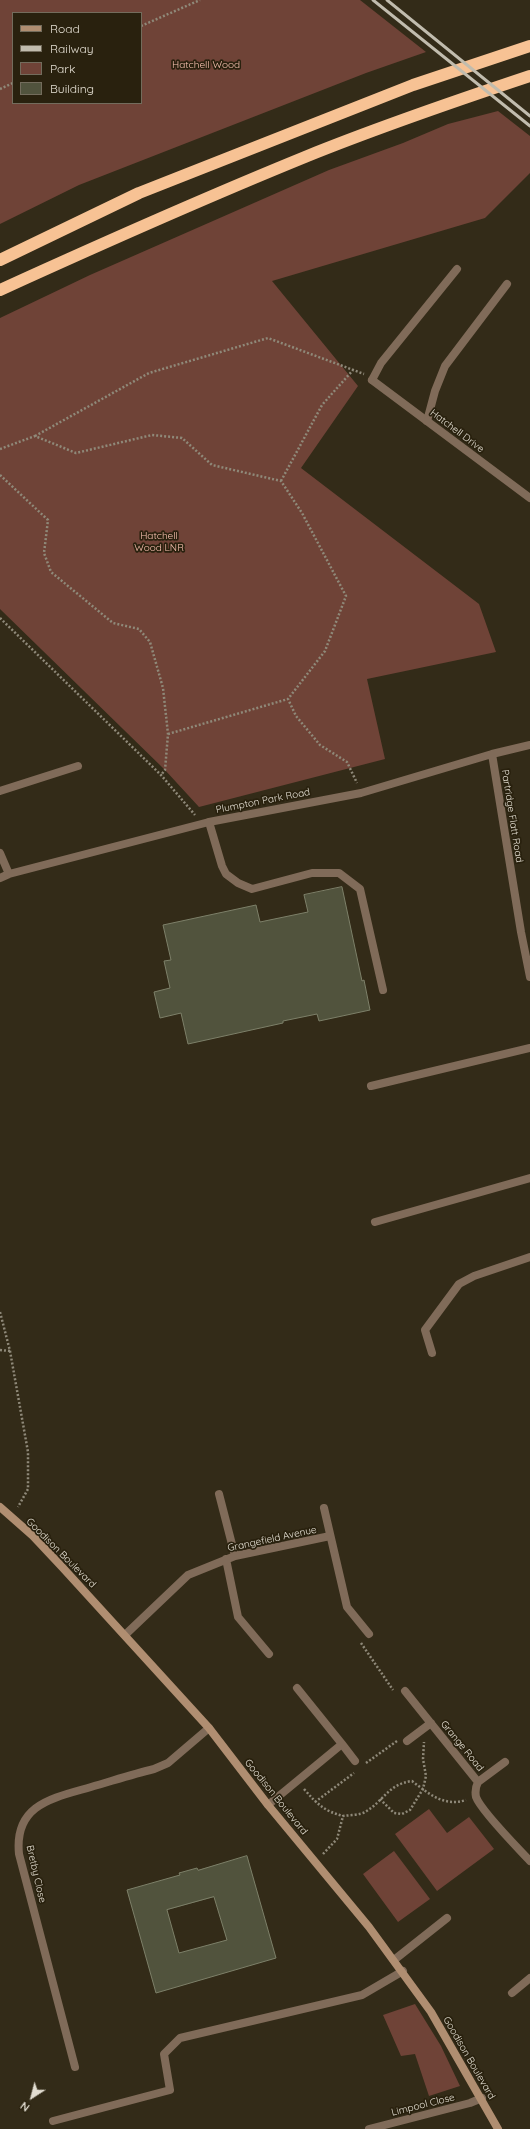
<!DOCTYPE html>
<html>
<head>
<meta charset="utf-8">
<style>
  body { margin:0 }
  #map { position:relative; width:530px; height:2129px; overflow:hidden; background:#332b18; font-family:Quicksand,sans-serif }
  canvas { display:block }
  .legend { position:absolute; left:12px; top:12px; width:130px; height:92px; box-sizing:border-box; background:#29210e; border:1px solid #736c5c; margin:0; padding:5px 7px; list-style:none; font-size:12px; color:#e2ddd1 }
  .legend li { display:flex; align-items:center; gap:8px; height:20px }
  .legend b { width:20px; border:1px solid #736c5c }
  .north { position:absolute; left:12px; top:2077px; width:40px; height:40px; -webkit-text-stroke:3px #29210e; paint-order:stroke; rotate:216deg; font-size:11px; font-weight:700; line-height:16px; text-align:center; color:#e2ddd1 }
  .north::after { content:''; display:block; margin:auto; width:14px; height:18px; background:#e2ddd1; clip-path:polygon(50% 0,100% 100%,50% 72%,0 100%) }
</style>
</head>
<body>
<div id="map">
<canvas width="530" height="2129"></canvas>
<ul class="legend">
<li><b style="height:5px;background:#b08e71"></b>Road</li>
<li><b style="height:5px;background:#c1bcae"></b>Railway</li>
<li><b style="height:11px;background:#6f4337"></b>Park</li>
<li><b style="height:11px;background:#51533d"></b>Building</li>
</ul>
<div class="north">N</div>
</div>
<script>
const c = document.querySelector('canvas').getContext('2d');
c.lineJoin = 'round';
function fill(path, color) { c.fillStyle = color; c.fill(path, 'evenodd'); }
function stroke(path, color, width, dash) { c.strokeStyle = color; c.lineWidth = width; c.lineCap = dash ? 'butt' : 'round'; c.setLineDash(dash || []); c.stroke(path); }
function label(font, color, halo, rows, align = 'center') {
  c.font = font + ' Quicksand,sans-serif'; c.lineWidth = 3.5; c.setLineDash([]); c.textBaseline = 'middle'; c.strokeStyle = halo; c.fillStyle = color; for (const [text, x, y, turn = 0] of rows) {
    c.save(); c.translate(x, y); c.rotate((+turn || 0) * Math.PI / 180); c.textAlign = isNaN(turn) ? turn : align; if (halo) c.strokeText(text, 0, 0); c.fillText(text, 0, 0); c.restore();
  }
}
fill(new Path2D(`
  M0,0h360l66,52 -60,21 -287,112 -79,39zM13,13h128v90h-128z
  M498,111l32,25v37l-45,45 -213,63 86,105 -57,82 178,136 17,48 -129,27 18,80 -186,48 -34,-37 -165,-161v-291l90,-43 239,-105 74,-27 45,-19z
  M429,1809l18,24 22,-16 25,32 -57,42 -42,-57z
  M394,1851l36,48 -32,23 -35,-48z
  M415,2004l26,42 19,40 -31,10 -14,-42 -14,2 -18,-41z`), '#6f4337');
const building = new Path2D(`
  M342,887l20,94 2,-1 6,30 -51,11 -2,-7 -34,7v2l-95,21 -7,-31 -21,5 -6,-26 16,-4 -6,-27 7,-1 -8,-35 93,-20 4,17 48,-10 -4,-17z
  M247,1856l29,102 -120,35 -29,-103 53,-15 -1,-2 18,-5 1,2zM214,1897l13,43 -48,13 -12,-43z`);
fill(building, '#51533d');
stroke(building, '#7d8069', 1);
stroke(new Path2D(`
  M141,26l59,-26
  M0,89l13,-6
  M35,436l114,-63 119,-35 96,36
  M0,449l35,-13 41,17 76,-18 30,3 30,27 69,16 21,32 44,83 -21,55 -37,48 8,17 24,29 27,17 10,21
  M0,475l48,45 -4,33 7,19 62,51 26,6 11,13 13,46 5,46 -3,36 -4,5
  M281,481l41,-76 31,-35
  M0,618l161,157 34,40
  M168,734l120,-35
  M0,1312l10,39 18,101v37l-10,18
  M0,1350l10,1
  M361,1643l32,47
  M366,1763l31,-22
  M304,1789c13,15 20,22 39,27
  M380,1799l14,14 8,1 8,-4 13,-21 3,-13 -3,-17 1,-17
  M315,1802l39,-29
  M323,1854l14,-15 6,-23c7,-1 17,-1 22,-4 19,-11 23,-28 47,-31 17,13 32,26 54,19`), '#8f8979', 2.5, [2, 2]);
stroke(new Path2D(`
  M372,380l9,-17 76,-94
  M427,421l8,-30 10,-25 62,-82
  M209,822l13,44 4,8 12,9 14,6 60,-16h27l21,16 23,101
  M371,1086l159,-38
  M375,1222l155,-44
  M394,1960l53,-42
  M512,1993l18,-15`), '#806b59', 8);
stroke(new Path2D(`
  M372,380l158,118
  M492,754l29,178 9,45
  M0,791l78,-25
  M0,853l9,21
  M0,878l9,-4 200,-52 152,-29 131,-39 38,-9
  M432,1353l-7,-23 34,-46 15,-8 56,-19
  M219,1494l16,62
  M324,1508l23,99 22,27
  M226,1559l12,58 31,37
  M126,1634l62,-59 47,-19 95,-20
  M405,1691l73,91c-2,4 -3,10 -2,15 5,14 42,51 54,64
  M407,1741l24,-18
  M342,1744l13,17
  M478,1782l27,-20
  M268,1805l74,-61 -45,-56
  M75,2067l-56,-213c-5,-50 34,-56 72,-67 21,-6 42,-13 63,-18l14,-6 41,-35
  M53,2121l117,-31 -6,-36 16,-16 182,-43 41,-24
  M369,2129l101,-26 12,-5`), '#806b59', 8);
stroke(new Path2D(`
  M0,1507l33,29 30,32 146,160 59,77 101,122 62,85 67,117`), '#b08e71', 8);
stroke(new Path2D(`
  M0,260l139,-67 274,-108 117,-39
  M0,290c101,-46 202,-91 305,-133 74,-30 150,-56 225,-81`), '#f7c294', 12);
stroke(new Path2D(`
  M373,0l157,126
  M387,0l143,116`), '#c1bcae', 3);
label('10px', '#fdc4b4', '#29210e', [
  ["Hatchell Wood",206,65],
  ["Hatchell",159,536],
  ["Wood LNR",159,548]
]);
label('10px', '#e2ddd1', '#29210e', [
  ["Hatchell Drive",457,431,37],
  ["Plumpton Park Road",263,801,-11],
  ["Partridge Flatt Road",512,816,81],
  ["Grangefield Avenue",272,1539,-12],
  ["Goodison Boulevard",61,1553,45],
  ["Grange Road",462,1746,51],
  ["Goodison Boulevard",276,1797,51],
  ["Bretby Close",36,1874,77],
  ["Goodison Boulevard",469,2058,60],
  ["Limpool Close",423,2105,-14]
]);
</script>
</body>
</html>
